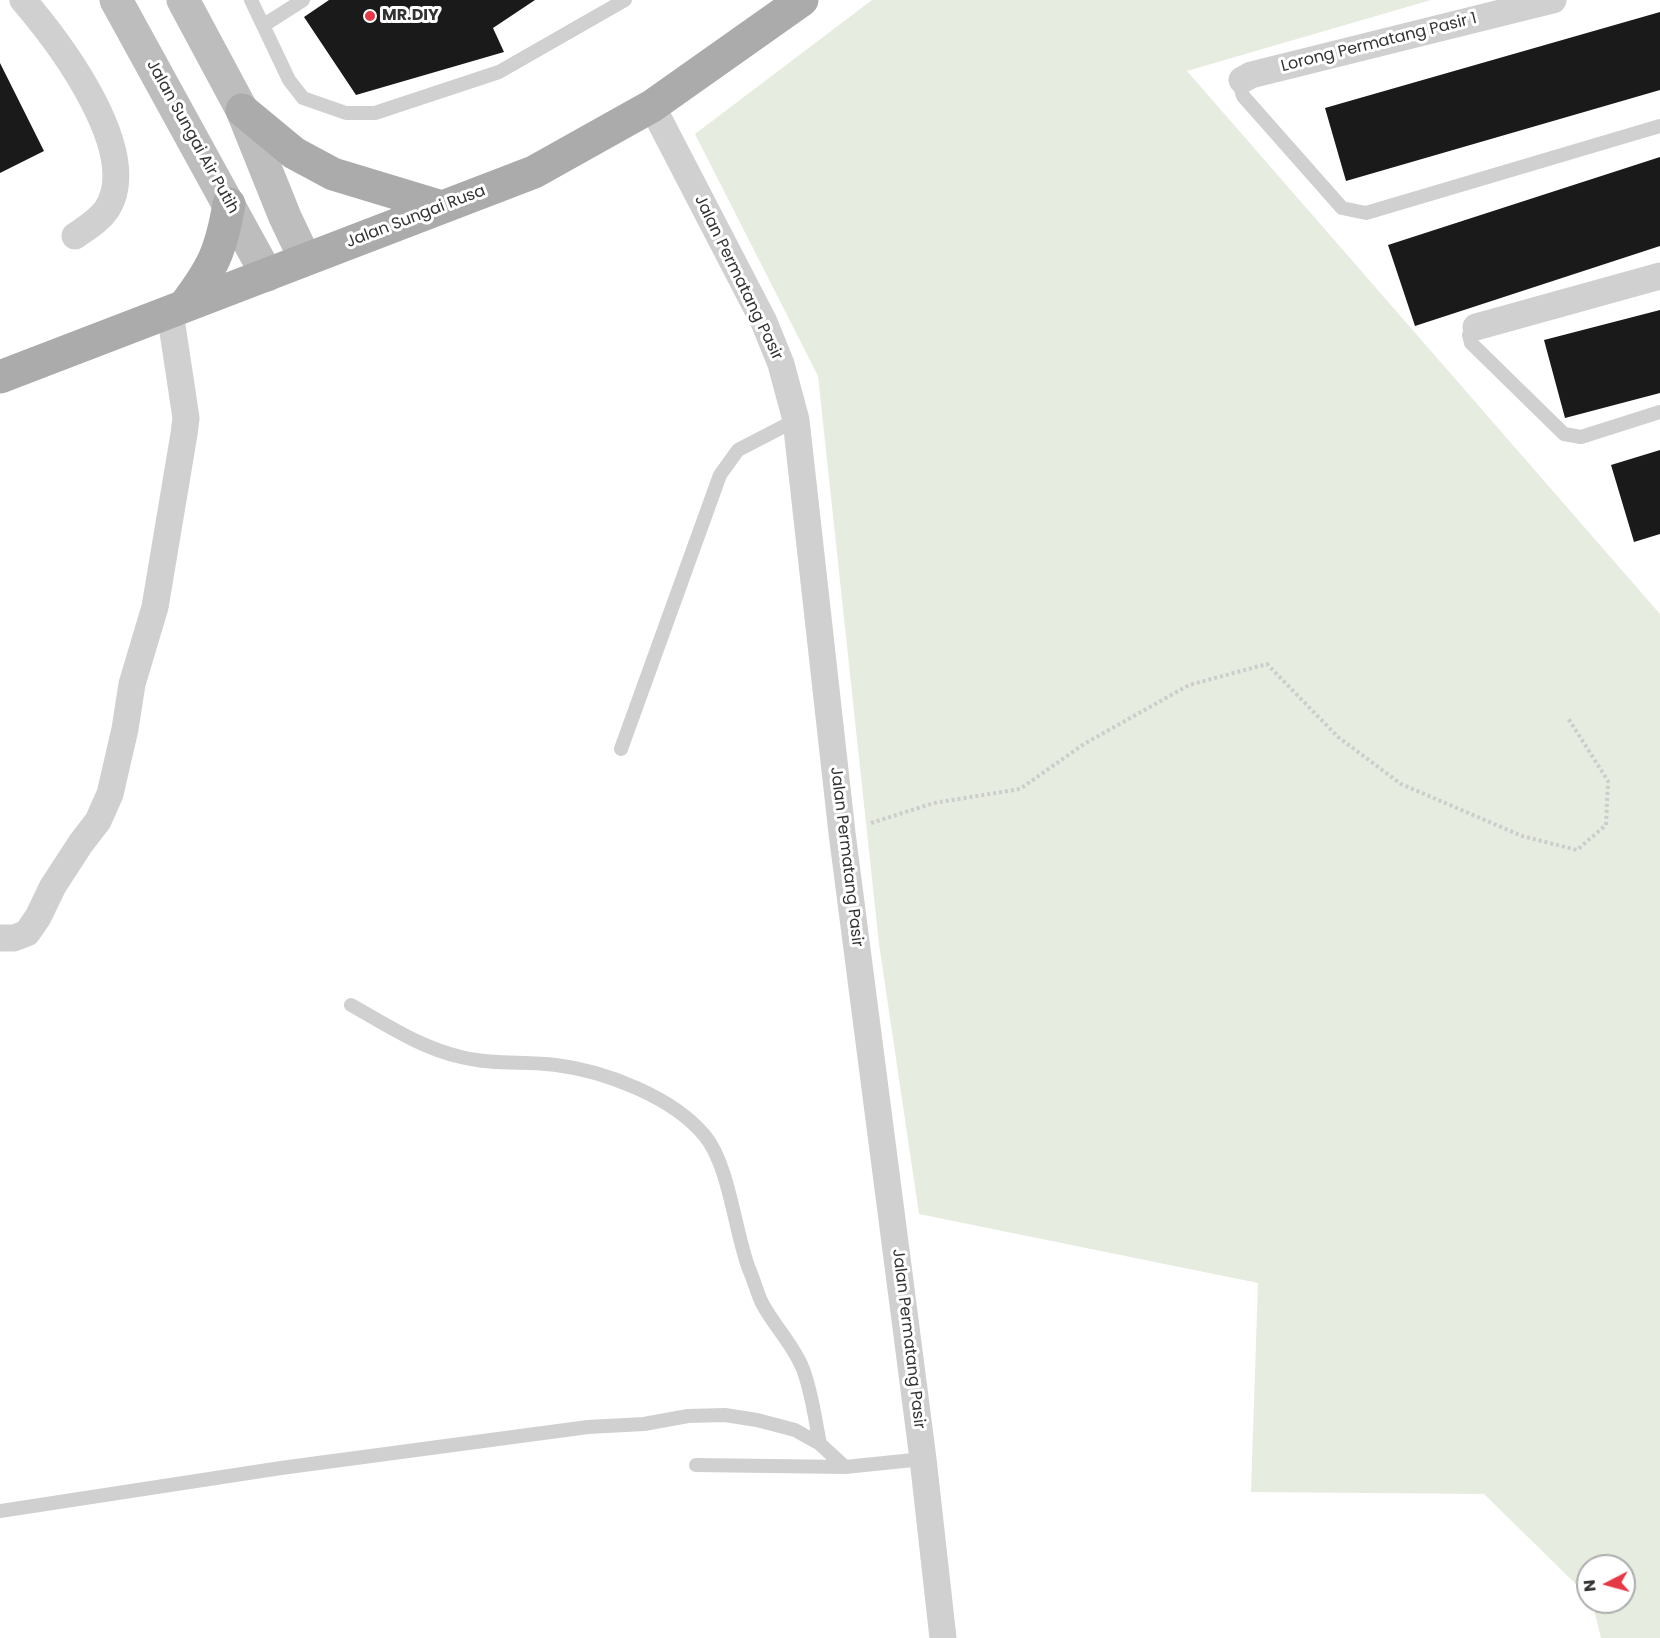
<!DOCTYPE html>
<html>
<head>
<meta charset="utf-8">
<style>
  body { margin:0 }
  #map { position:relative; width:1660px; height:1638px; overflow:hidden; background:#fff; font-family:Poppins,sans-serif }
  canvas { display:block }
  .north { position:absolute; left:1576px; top:1554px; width:60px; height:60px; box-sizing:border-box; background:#fff; border:2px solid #adadad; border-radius:50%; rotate:264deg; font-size:16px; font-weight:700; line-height:24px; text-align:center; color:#333 }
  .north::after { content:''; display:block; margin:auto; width:21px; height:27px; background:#e63946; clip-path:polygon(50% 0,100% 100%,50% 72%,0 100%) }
</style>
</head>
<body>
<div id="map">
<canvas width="1660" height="1638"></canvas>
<div class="north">N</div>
</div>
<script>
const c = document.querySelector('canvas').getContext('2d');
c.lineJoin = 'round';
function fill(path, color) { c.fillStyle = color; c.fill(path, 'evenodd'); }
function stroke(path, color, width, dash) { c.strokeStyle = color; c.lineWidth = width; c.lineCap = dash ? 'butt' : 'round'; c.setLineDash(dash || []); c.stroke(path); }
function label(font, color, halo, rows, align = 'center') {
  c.font = font + ' Poppins,sans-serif'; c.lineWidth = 6; c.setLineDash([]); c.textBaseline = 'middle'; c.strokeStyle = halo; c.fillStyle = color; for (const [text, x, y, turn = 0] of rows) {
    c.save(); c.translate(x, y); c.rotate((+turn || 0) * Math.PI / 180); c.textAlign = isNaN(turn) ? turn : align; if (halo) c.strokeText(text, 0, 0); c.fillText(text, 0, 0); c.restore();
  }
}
fill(new Path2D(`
  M872,0h559l-244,71 473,543v1024h-59l-9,-36h32v-36h-36v30l-104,-102 -233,-2 7,-209 -339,-69 -40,-270 -61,-568 -123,-242z`), '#e6ecdf');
fill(new Path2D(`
  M329,0h206l-42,28 11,24 -148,43 -52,-78z
  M1660,12v78l-314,91 -21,-73z
  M0,63l44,88 -44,22z
  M1660,157v89l-245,80 -27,-81z
  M1660,310v83l-95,25 -21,-78z
  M1660,450v84l-26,8 -23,-77z`), '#1a1a1a');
stroke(new Path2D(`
  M871,823l63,-20 86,-14 64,-45 105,-59 78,-21 71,73 63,47 121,52 55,14 29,-25 2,-44 -40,-63`), '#cdcdcd', 4, [3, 3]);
stroke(new Path2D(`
  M251,0l38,80 14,18 43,15h29l124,-41 126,-72
  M264,25l39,-25
  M1242,80l-2,6 3,10 99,112 24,5 294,-87
  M1476,327l-7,8 2,8 93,91 17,3 79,-25
  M621,749l99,-274 18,-25 58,-30
  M351,1005c36,20 70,43 110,52 32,8 63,4 95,8 49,6 117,32 149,71 24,29 30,96 44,133 5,11 8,24 13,34 12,23 31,41 41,66 9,24 12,50 17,75
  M696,1465l149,2 78,-8
  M0,1511l281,-43 307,-41 56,-3 44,-8 37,-1 32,5 38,10 25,14 25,23`), '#d0d0d0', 14);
stroke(new Path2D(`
  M23,0c36,42 120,152 84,209 -8,12 -21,19 -32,27
  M1242,80l9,-5 302,-75
  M652,106l112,216 17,42 15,56 46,413 81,626 20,179
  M1476,327l184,-51
  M0,938h14l13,-5 11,-16 15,-31 28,-43 17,-22 12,-27 15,-65 7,-45 23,-77 29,-173 2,-16 -16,-106`), '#d0d0d0', 27);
stroke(new Path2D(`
  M116,0l151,275
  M183,0l59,110 43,107 20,42`), '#bdbdbd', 33);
stroke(new Path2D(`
  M242,110l52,43 39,21 109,33
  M184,306c29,-38 37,-55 45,-102
  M0,377l534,-205 118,-66 150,-106`), '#ababab', 33);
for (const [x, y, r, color] of [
  [370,16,6,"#e63946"]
]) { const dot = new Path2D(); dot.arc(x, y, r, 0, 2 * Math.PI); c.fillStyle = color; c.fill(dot); stroke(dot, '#fff', 2); }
label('bold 16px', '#333', '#fff', [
  ["MR.DIY",382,16]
], 'left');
label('16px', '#333', '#fff', [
  ["Lorong Permatang Pasir 1",1379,43,-14],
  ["Jalan Sungai Air Putih",192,137,61],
  ["Jalan Sungai Rusa",416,217,-21],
  ["Jalan Permatang Pasir",738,278,64],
  ["Jalan Permatang Pasir",846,857,83],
  ["Jalan Permatang Pasir",908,1339,83]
]);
</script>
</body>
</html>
